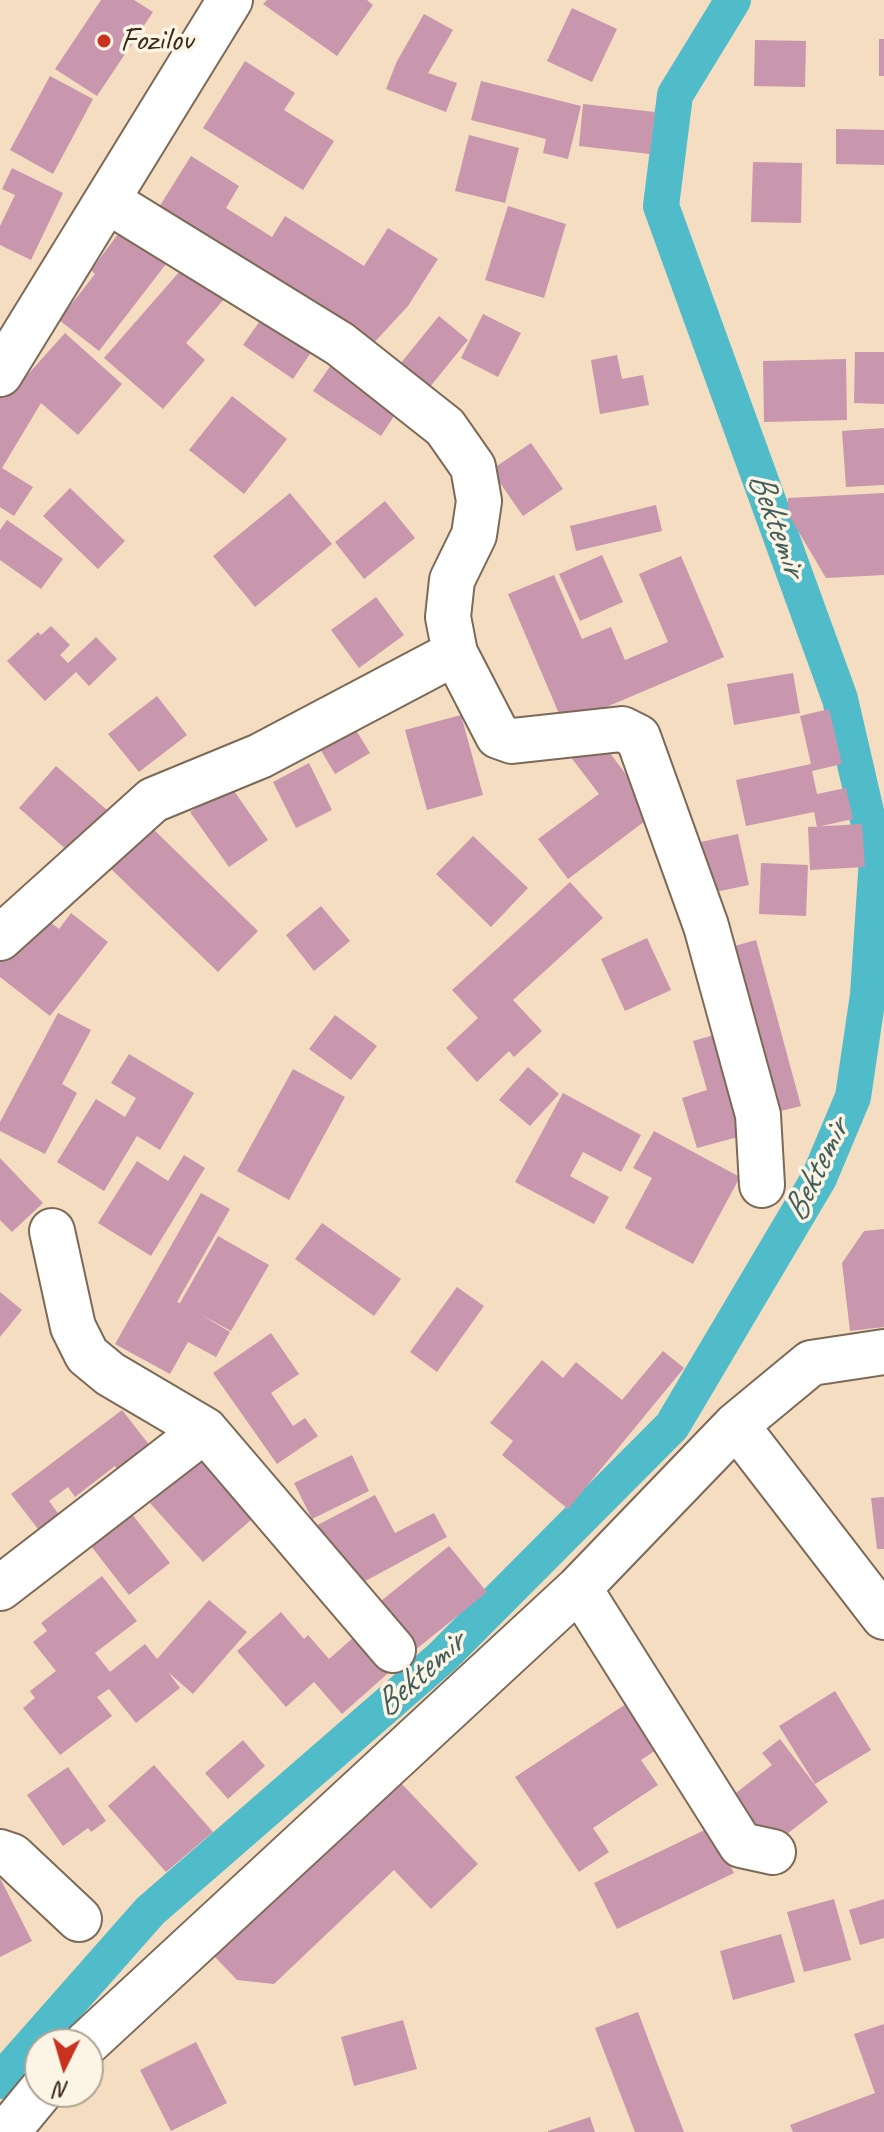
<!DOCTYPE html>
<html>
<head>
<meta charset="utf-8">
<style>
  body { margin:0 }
  #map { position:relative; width:884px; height:2132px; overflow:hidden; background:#f4ddc0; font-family:Caveat,sans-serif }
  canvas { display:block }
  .north { position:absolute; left:24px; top:2028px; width:80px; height:80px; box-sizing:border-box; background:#fcf5e5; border:2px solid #afa495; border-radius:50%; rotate:185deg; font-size:22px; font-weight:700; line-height:32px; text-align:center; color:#3b2a1e }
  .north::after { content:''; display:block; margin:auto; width:28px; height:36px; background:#c8321e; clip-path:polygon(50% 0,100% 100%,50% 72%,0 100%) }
</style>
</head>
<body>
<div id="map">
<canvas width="884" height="2132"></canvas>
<div class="north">N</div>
</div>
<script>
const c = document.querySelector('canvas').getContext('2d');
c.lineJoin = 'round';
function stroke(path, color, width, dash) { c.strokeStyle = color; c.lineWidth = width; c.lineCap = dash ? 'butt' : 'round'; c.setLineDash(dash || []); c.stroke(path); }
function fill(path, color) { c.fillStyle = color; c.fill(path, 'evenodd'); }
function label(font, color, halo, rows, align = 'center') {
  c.font = font + ' Caveat,sans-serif'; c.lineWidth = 7; c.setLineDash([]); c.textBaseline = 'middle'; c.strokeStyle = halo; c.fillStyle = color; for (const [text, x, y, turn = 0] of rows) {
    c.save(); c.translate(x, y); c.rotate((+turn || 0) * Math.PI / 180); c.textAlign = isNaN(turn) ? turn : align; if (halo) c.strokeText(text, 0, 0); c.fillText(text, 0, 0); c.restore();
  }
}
stroke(new Path2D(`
  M0,2081l150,-170 292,-254 230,-231 147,-248 34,-81 15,-102 9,-136 -37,-160 -179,-493 14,-111 58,-95`), '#50bcca', 36);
fill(new Path2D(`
  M101,0h33l19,12 -56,84 -42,-27z
  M267,0h100l6,5 -36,51 -74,-52z
  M572,8l45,21 -25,53 -45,-21z
  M424,14l29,16 -25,43 29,10 -11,29 -60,-23 11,-28z
  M879,39h5v37h-5z
  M755,40l51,1 -1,46 -51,-1z
  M245,61l50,32 -11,17 50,31 -31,49 -100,-62z
  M50,76l43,23 -40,75 -43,-24z
  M481,81l100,25 -13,53 -25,-6 3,-14 -75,-19z
  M583,104l72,8 -5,42 -71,-8z
  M836,129l48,1v35l-48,-1z
  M469,135l50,13 -14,55 -50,-12z
  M191,156l48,30 -13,22 46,29 13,-21 79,50 24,-38 50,31 -30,47 -37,40 -215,-134z
  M753,162l49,1 -1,60 -50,-1z
  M12,168l51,25 -32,67 -31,-15v-19l15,-31 -13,-6z
  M508,206l58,18 -22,74 -59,-18z
  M121,230l45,34 -67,87 -40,-31 36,-46 -4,-4z
  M187,263l39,34 -40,46 19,17 -42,49 -59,-51z
  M483,314l38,19 -23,44 -37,-19z
  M264,315l50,33 -21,31 -50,-34z
  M439,316l29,24 -43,53 -29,-24z
  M65,333l57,51 -44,51 -37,-32 -39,65 31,19 -19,29 -14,-9v-111l13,-21 9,6z
  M855,352h29v52l-30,-1z
  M617,355l5,24 21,-4 6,30 -49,9 -9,-54z
  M846,359l1,61 -83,2 -1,-61z
  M333,362l67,45 -19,29 -68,-45z
  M232,396l55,43 -43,55 -55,-44z
  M884,428v57l-38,2 -4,-56z
  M531,443l32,46 -40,27 -32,-46z
  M70,488l55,53 -27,28 -55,-53z
  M290,493l42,51 -77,63 -42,-51z
  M884,493v82l-58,3 -38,-64v-16z
  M385,501l30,37 -51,41 -29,-37z
  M656,505l6,26 -86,20 -6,-25z
  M7,520l56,39 -22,30 -41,-29v-30z
  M602,555l21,47 -43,19 -21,-47z
  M681,556l43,101 -120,51 -44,8 -52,-122 46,-19 28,64 29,-12 14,33 43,-18 -29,-68z
  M376,597l28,38 -45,33 -28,-38z
  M51,626l19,19 -10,10 8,8 28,-26 21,22 -28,27 -13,-14 -31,29 -38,-40 31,-29 3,3z
  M793,673l7,40 -66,12 -7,-41z
  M157,696l30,39 -48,37 -31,-38z
  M829,709l13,55 -30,7 5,23 29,-6 7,31 -36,8 -3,-15 -68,14 -10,-46 75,-16 -11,-48z
  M461,715l22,80 -56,15 -22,-80z
  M348,717l22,36 -35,21 -22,-37z
  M597,736l43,57 9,25 -81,61 -30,-40 61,-45 -29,-38z
  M309,763l23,47 -36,18 -23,-46z
  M56,766l58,50 -37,43 -58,-51z
  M230,785l38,55 -39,27 -39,-55z
  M862,824l3,43 -55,3 -2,-43z
  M150,826l108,105 -40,41 -108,-104z
  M738,834l11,51 -48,10 -10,-51z
  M473,836l55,52 -37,39 -55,-53z
  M761,863l47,2 -2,51 -47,-2z
  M570,882l33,36 -90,82 29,31 -28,26 -5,-6 -32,31 -31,-34 32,-30 -26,-28z
  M321,906l29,35 -36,30 -28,-36z
  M34,909l25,20 12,-16 37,29 -58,74 -50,-39v-25z
  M647,938l24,52 -46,21 -24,-52z
  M756,940l45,166 -33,8 -44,-165z
  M58,1013l33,17 -29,54 15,9 -32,61 -45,-23v-9z
  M335,1015l42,31 -26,34 -42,-31z
  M721,1033l28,101 -52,14 -15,-50 25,-8 -14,-49z
  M129,1054l65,39 -34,57 -23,-14 -33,55 -47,-29 39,-63 29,18 11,-19 -25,-15z
  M528,1067l31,27 -29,32 -31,-26z
  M293,1069l52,28 -56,103 -52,-29z
  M563,1093l78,42 -20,37 -38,-20 -13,24 39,21 -15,27 -79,-42z
  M654,1131l86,46 -47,87 -68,-36 27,-50 -19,-10z
  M184,1155l21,13 -54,88 -53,-33 39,-62 31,20z
  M0,1158l43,45 -31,29 -12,-12z
  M201,1193l29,16 -53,93 3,1 38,-67 51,29 -38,66 -31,-17 30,18 -14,25 -28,-15 -18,32 -55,-30z
  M322,1223l79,56 -27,37 -79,-57z
  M884,1229v98l-34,4 -8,-68 22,-32z
  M457,1287l27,19 -47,66 -27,-20z
  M0,1292l22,18 -22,27z
  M271,1333l28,41 -28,19 22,33 12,-8 13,18 -41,28 -64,-91z
  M663,1351l21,17 -116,141 -66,-54 11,-14 -23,-18 52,-63 21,18 13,-16 46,38z
  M122,1410l36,46 -33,25 -10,-15 -40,31 -7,-10 -19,14 16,22 -20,15 -34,-44z
  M352,1455l17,36 -57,28 -18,-36z
  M201,1459l59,53 -57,50 -53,-59z
  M375,1495l20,38 39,-20 13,24 -91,49 -48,-56z
  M884,1497v52h-7l-6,-51z
  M132,1514l38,49 -41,32 -38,-49z
  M449,1546l38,46 -73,59 -38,-46z
  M102,1576l35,45 -42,32 15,19 35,-28 12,15 52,-59 38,32 -54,62 -25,-22 12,16 -44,35 -27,-34 -12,8 15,19 -52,39 -37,-47 12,-10 -5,-7 26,-20 -23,-29 14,-11 -6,-8z
  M281,1612l23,27 4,-4 21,24 33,-29 33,37 -53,47 -28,-32 -28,25 -49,-56z
  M835,1691l36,59 -56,34 -36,-58z
  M635,1698l30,46 -24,16 17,25 -65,43 16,24 -30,20 -64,-95z
  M780,1739l48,63 -41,32 -48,-11 -16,-20 49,-38 -10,-12z
  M243,1740l22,26 -37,33 -23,-26z
  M154,1765l59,67 -47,40 -58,-66z
  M68,1767l38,54 -15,11 -3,-4 -25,18 -36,-51z
  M399,1781l79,83 -47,45 -37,-39 -120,114 -37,-4 -23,-24z
  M711,1827l23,46 -117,56 -23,-46z
  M0,1878l32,63 -32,16z
  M834,1899l17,61 -47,12 -17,-60z
  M884,1899v39l-24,7 -11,-35z
  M781,1934l14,48 -62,18 -13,-49z
  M638,2012l18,48 28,72h-49l-40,-104z
  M403,2020l14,49 -63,17 -13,-49z
  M884,2024v108h-91l-3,-7 85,-32 -21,-59z
  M196,2042l31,61 -56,28 -31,-61z
  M590,2117l5,15h-47v-1z`), '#c897ae');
const minor = new Path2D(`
  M108,201l232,143 105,83 28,40 6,34 -5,34 -22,45 -4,37 7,36 43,83 14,5 110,-12 16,8 68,189 52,189 4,70
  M0,374l230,-374
  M0,938l153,-138 107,-44 195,-103
  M52,1231l21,96 14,28 23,19 95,56 188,220
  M736,1425l148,192
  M0,1588l205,-158
  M579,1588l162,257 32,7
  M0,1852l12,4 67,63
  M86,2044l493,-456 157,-163 75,-62 73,-11
  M7,2132l33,-40`);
stroke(minor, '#7c6957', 48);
stroke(minor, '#fff', 44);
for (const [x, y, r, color] of [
  [104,41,8,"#c8321e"]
]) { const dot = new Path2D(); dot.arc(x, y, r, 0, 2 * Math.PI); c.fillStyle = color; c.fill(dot); stroke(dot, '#fcf5e5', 3); }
label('34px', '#3b2a1e', '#fcf5e5', [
  ["Fozilov",120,41]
], 'left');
label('italic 36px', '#425d5a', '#fcf5e5', [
  ["Bektemir",776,524,70],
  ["Bektemir",817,1171,-64],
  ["Bektemir",420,1675,-42]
]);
</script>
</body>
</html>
